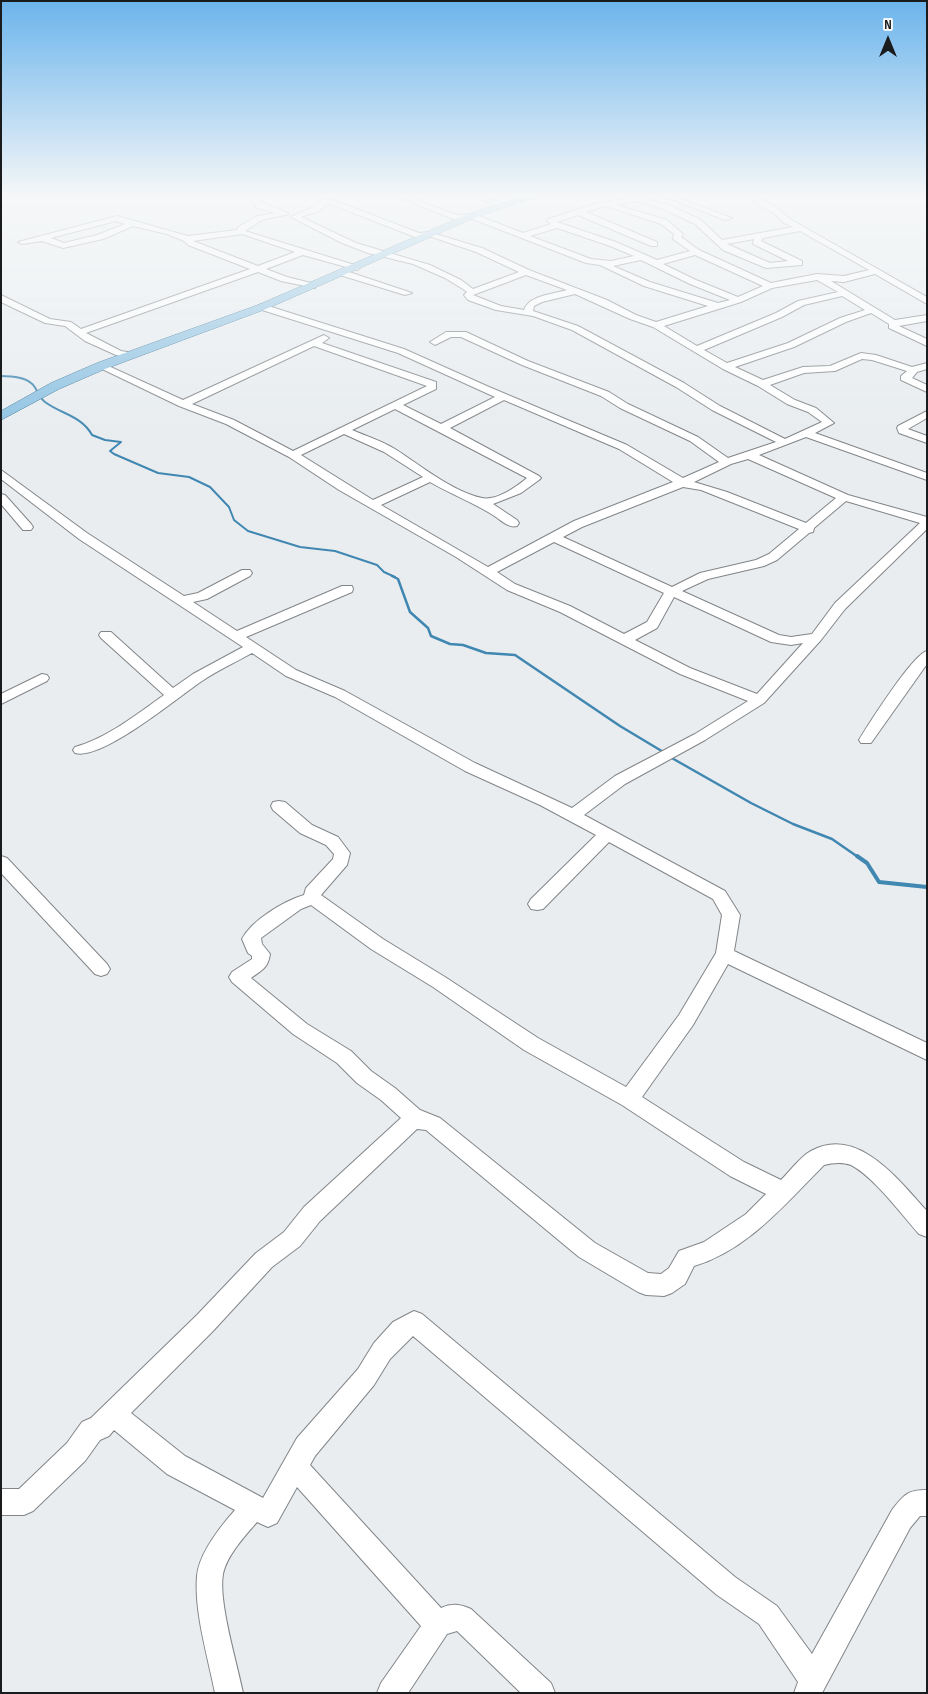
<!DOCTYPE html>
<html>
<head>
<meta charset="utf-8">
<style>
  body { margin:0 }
  #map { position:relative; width:928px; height:1694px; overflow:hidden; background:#e9edf0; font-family:"Sofia Sans Condensed",sans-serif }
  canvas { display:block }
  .frame { position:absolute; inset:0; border:2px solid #1a1b1c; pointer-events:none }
  .north { position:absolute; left:863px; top:15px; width:50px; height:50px; -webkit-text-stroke:4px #f6fafd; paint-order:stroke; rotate:0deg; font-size:14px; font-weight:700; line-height:20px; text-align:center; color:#1a1b1c }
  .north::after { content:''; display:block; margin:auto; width:18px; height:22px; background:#1a1b1c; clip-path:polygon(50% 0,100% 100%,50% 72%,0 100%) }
</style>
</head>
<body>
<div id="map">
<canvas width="928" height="1694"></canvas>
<div class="frame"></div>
<div class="north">N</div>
</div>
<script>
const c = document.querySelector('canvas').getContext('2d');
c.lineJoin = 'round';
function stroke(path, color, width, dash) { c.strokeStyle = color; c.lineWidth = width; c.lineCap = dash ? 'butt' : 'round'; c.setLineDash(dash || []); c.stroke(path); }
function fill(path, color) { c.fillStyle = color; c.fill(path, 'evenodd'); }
stroke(new Path2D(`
  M1,376c9,0 23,1 30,7 6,4 7,14 14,19 16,12 37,14 47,33l13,5 16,2 -11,9 4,3 44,19 31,4 21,10 19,20 5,13 14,11 52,16 35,4 42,14 7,7 11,5`), '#4087b1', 2);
stroke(new Path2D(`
  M392,576l6,3 12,33 18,16 3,8 19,8 13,1 23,8 29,2 105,71 45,27
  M670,757l81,46 42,21 39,15 26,18`), '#4087b1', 2.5);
stroke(new Path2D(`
  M857,856l10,7 12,19 48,5`), '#4087b1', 4);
const minor = new Path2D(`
  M248,197h8c9,10 22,10 33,17l-27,6 -17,11 116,36 -4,3 -54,-15 -37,14 21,8 28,7v4l-34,-7 -23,-9 -172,61 35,18 13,2 2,2 -5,3 -15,-3 -31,-14 -20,-15 -20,-3 -44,-21v-7l49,24 21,3 10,7 169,-60 -62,-24 -4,-4 -17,-7 -34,-8 -30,13 -40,9 -21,-7 -20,3 -4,-2 99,-26 71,20 49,-6 1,-3 19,-11 19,-3 -19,-5zM116,221l9,3 -28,11 -33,8 -13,-5zM242,234l53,18 -37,14 -65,-25z
  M398,197h10l49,18 17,-1 49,19 28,-9 -4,-3 1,-2 50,-16 40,-6 31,8 32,15 21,20 71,-13 -9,-4 -9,-9 -29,-17c15,-2 33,12 44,22l137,78v7l-52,-30 -31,8 -13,-1 64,39 32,-5v6l-28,5 28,13v7l-38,-18v-4l-18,-11 -25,9 -52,25 -59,20 28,13 40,-13 27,-1 31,-13 15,2 36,12 15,-4v6l-10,3 -5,6 15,7v7l-26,-12v-4l6,-5 -35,-11 -10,-1 -27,12 -31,2 -34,12 25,15 21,8 18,15 -19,10 112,40v7l-121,-43 -47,18 89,40 79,22v12l-82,80 -24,31 -57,63 -59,37 -80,44 -41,31 141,76 15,24 -6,36 193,92v17l-199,-96 -35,61 -51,72 102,65 37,18c9,-9 19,-23 30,-29 47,-26 88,30 116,60v26l-8,-3c-17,-19 -46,-58 -68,-69 -9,-3 -19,-2 -27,0 -39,39 -76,85 -130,101l-9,18 -13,9 -8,3 -18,-1 -8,-3 -59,-35 -153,-127 -9,-1 -97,92 -20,25 -28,21 -59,64 -82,82 54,43 78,42 34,-60 61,-69 16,-26 19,-21 21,-11 8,3 313,263 42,29 35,48 80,-144c12,-15 15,-20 35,-20v26h-7l-10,12 -88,165h-28l4,-11 -39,-58 -42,-29 -304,-259 -23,23 -16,26 -59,71 -5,9 131,143c11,-5 19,-4 30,1l80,74 4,10h-34l-64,-62 -10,3 -39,59h-31l4,-10 40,-57 -124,-139 -20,36 -9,4 -11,-5c-12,14 -30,33 -34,52 -5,27 14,89 20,119h-28c-7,-36 -21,-81 -18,-117 2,-23 24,-50 38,-66l-68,-36 -53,-44 -5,6 -9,4 -15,21 -52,50 -9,4h-23v-26h18l48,-46 15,-21 9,-4 106,-103 59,-62 28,-21 20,-25 97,-89 -20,-18 -24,-17 -20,-20 -44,-29 -61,-52 -3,-5 3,-5 20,-13v-3l-4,-3 -6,-14c10,-19 42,-38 62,-44l2,-7 27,-29 1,-5 -8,-9 -26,-12 -27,-23 -2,-4 2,-4 6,-1 6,1 27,23 26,12 12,16 -3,12 -26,30 62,44 62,38 93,61 88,49 53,-72 37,-62 6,-38 -9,-16 -104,-57 -66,67 -6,1 -6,-1 -3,-5 3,-5 65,-64 -56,-30 -75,-34 -130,-74 -49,-21 -34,-23c-16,9 -34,17 -50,28 -24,16 -100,80 -127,72l-2,-3 2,-3c32,-9 61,-32 89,-52l-63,-57 -2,-3 2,-3h10l62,56 20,-14 50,-27 -164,-108 -78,-60v-9l86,63 97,63 14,-3 44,-23h8l2,3 -2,3 -43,23 -14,3 44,29 105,-45h10l1,3 -1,3 -106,45 50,33 49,21 130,72 97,45 43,-32 80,-42 53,-33 -68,-27 -120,-62 -53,-22 -51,-33 -117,-67 -50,-33 -63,-33 -47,-18 -83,-40 5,-3 3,1 79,36 141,-65 5,3 -7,5 114,39v7l-33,16 38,19 54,-27 -97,-44 -139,-44v-4l3,-1 142,45 85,38 138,58 56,33 36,-16 -29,-21 -70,-33 -19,-12 -79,-31 -61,-28h-10l-16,8 -5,-3 16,-10h20l62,29 81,31 19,12 70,33 30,21 48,-16 -64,-32 -36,-23 -104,-57 -39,-14 -37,-6 -28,-10 -4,-5 3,-3 -4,-3 -18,-11 -32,-14 -45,-11 -26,-10 -51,-26 22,-10 4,-5 11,-4 91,35 10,-1 53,16 47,22 78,30 29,15 20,7 52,-16 -64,-20 -44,-21 -14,-2 -116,-45 -17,1zM638,201l25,8 32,15 28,26 43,18 36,-3v-4l-41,-20 2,-3 37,-7 69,39 -25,6 -27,-2 -46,9 -72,-33 -18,-13 2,-3 -16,-14 -51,-15zM328,203l87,34 14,-1 47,16 43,20 -46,17 -12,-9 -31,-15 -74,-22 -55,-26 18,-6zM606,206l55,18 13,10 -1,5 17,12 -33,9 -41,-18 -59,-20 21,-7 73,31h6v-4l-71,-30zM557,228l53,18 24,10 -23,5 -20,-2 -61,-23zM754,239l-1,5 35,17 -18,2 -43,-19zM695,255l68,31 -25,11 -42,-17 -33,-16zM641,260l49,24 40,16 -12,3 -68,-21 -37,-16zM526,275l41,15c-13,4 -38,5 -43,20l-23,-4 -28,-11zM817,280l21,12 -40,9 -22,12 -79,33 -33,-20 77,-24 31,-14zM575,294l55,25 23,8 70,42 35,17 29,18 21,8 14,10 -37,17 -65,-33 -36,-23 -106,-57 -45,-15 1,-5 8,-4zM842,296l23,14 -25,8 -52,25 -61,20 -23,-13 78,-33 22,-12zM314,346l113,40 -134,65 -59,-31 -42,-16zM504,400l115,49 54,33 -99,39 -86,46 -107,-62 49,-23c22,13 45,21 66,35 7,5 13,11 21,9l2,-3 -2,-3 -24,-16 28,-11 18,-13 2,-2 -2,-2 -89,-48zM395,409l132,69c-11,9 -30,23 -45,20 -29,-6 -62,-33 -87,-49 -13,-8 -29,-13 -43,-19zM344,434l40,18 39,25 -50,23 -72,-45zM748,459l88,39 -30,25 -79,-31 -33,-10 37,-18zM683,487l18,3 98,39 -30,25 -13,6 -56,13 -28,14 -109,-50 19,-10zM846,501l74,22 -85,80 -23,31 -21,3 -12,-2 -97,-44 26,-12 56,-13 13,-6 32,-27 4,-1 1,-4zM554,542l110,51 -17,29 -23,12 -54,-28 -55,-22 -18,-12zM674,597l97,45 20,3 12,-2 -46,51 -67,-26 -55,-28 22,-12zM311,905l60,44 62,38 91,63 98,55 108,71 36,18 -20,20 -42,28 -25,9 -10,17 -8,6 -13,-1 -53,-30 -155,-125 -20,-8 -25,-22 -24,-17 -20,-20 -44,-27 -56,-46c11,-8 17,-10 19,-24l-8,-10 -1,-6 40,-29z
  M476,197h10l20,8 -7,2z
  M666,197h10l56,21 -7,2z
  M340,271h6l66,22 -7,2 -65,-20z
  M927,411v7l-19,11 19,7v7l-28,-10 -2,-5 1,-2z
  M1,494l4,1 26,29 2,3 -2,3h-8l-22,-26z
  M927,651v13l-56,79h-10l-2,-3c9,-15 54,-86 68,-89z
  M42,674l5,1 2,3 -2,3 -46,23v-10z
  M1,856l6,2 100,106 3,5 -3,5 -6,2 -6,-2 -94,-101z`);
const major = new Path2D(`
  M522,197h13l-61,21 -208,91 -161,60 -46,20 -58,31v-9l50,-28 46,-20 161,-58 210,-91z`);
stroke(minor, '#828588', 2);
stroke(major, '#356e90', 1);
fill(minor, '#fff');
fill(major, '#8ec2e2');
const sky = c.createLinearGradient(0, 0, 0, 434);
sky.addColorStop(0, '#6bb4ec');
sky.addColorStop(0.45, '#f5f7f8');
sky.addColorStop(1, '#f5f7f800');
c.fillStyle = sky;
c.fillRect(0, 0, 928, 434);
</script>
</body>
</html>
